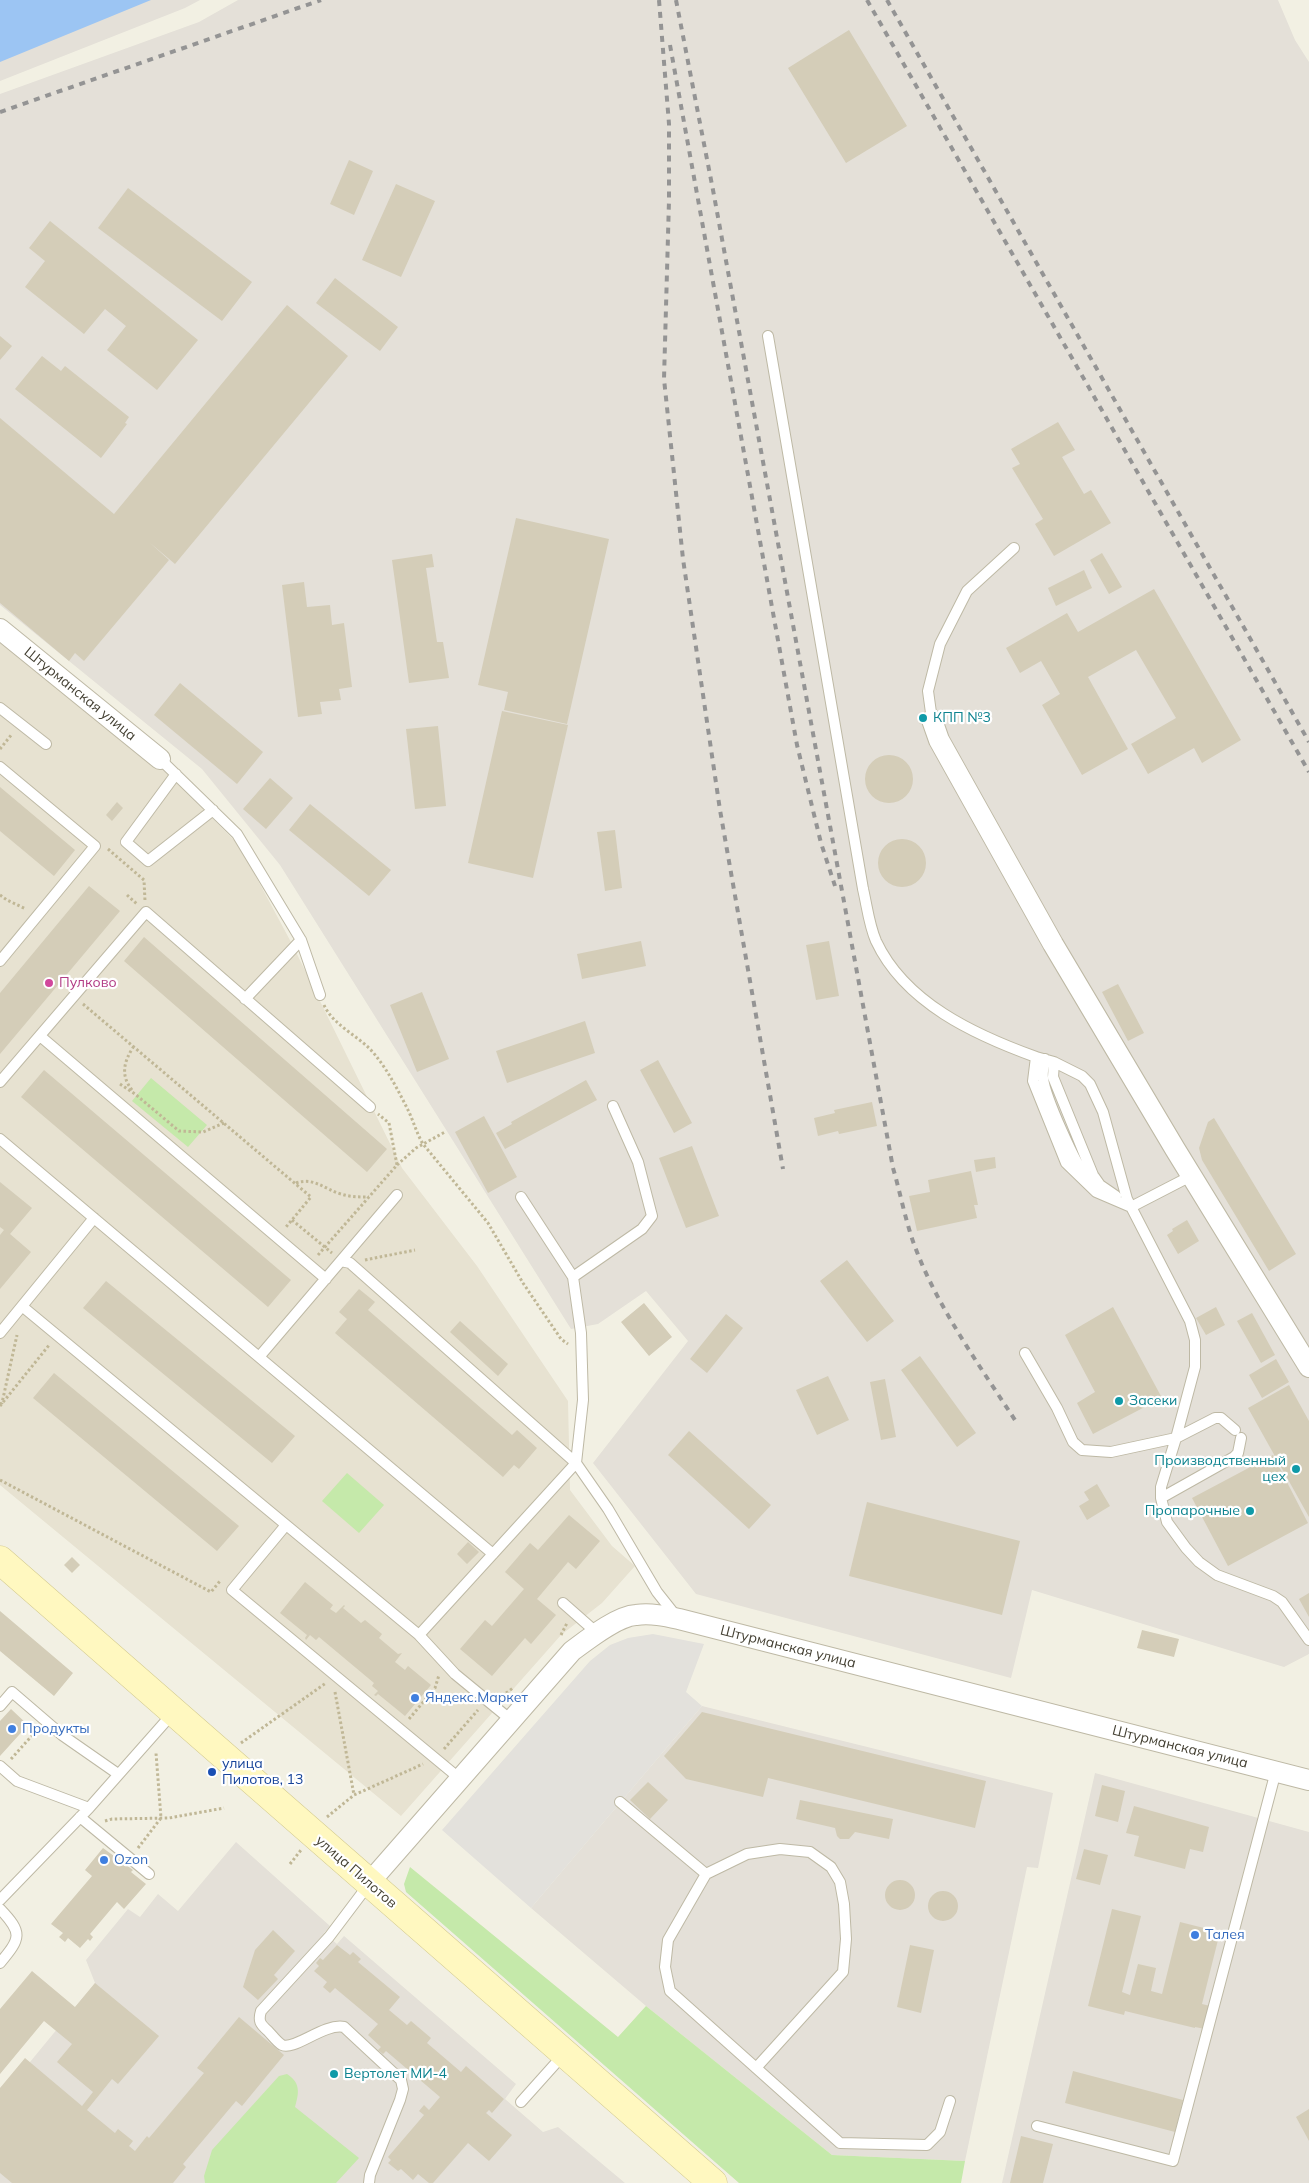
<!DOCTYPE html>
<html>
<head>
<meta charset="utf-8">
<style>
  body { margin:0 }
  canvas { display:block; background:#f2f0e3 }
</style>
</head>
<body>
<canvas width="1309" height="2183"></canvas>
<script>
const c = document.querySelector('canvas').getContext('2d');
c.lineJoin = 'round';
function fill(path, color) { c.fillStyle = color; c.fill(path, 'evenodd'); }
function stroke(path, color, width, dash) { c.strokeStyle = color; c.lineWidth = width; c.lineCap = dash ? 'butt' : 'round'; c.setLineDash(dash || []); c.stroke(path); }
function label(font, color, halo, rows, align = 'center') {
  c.font = font + ' Mulish,sans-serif'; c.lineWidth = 4.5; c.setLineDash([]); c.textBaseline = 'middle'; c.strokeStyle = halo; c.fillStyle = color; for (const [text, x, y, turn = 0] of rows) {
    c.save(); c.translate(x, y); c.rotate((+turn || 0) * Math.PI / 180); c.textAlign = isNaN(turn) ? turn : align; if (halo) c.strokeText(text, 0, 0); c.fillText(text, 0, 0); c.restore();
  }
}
fill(new Path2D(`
  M0,638l156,125 83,82 53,99 110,224 75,98 91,135 2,89 42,56 23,20 -33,37 -41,32 -160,181 -401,-331z`), '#e7e2d1');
fill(new Path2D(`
  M0,0h200l-15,8 -185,73z
  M238,0h1040l17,40 14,22v1592l-25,13 -252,-77 -21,88 -315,-84 -103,-131 95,-122 -42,-50 -48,33 -27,5 -291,-464 -78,-96 -202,-164v-511l199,-72z
  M702,1706l351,87 -15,75 -11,-1 -62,294 -133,-6 -186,-149 -115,-98z
  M1095,1773l214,59v351h-307z
  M236,1842l94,84 -6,7 13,11 7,-8 172,148 -11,15 38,33 15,-5 67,56h-625v-95l30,-26 65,-79 -9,-23 42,-51 12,8 18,-23 20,17z`), '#e4e0d8');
fill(new Path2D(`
  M151,1078l56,47 -19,22 -56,-46z
  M347,1473l37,32 -25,28 -37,-32z
  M410,1867l208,170 28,-31 186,149 133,6 -4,22h-222l-333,-291 -2,-8z
  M287,2074c14,9 12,19 8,33l64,51 -23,25h-131l-1,-7 8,-26 67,-74z`), '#c5e9aa');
fill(new Path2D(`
  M653,1634l51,10 -18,48 16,14 -171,202 -89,-78 148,-169 20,-16 18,-7z`), '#e3e1dc');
fill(new Path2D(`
  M0,0h151l-151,62z`), '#9cc5f3');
fill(new Path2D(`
  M849,30l58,96 -61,37 -58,-95z
  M349,160l24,11 -19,44 -24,-11z
  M396,184l39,17 -34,76 -39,-17z
  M128,188l124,94 -30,39 -124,-93z
  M50,221l148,119 -41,50 -50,-40 19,-24 -21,-17 -21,25 -59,-47 20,-26 -16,-13z
  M335,278l63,49 -18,24 -64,-48z
  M287,305l61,51 -173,208 -26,-22 20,18 -85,101 -9,-8 -6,8 -69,-58v-185l114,96z
  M0,336l12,10 -12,14z
  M42,356l19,15 4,-5 64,51 -4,6 2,1 -26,34 -86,-69z
  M1058,422l17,28 -13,7 22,37 7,-4 20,33 -57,33 -19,-32 8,-5 -31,-51 8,-4 -9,-15z
  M516,518l93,21 -42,185 -63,-14 4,-18 -30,-7z
  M1102,553l20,34 -13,7 -19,-34z
  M432,554l2,13 -8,1 11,74h6l6,36 -40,5 -17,-123z
  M1084,570l8,18 -36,18 -8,-18z
  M304,582l3,25 23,-2 2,20 12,-2 8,64 -13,2 2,11 -21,2 2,12 -24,3 -16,-132z
  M1154,589l87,151 -39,23 -8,-15 -46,26 -17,-30 45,-26 -40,-68 -48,27 40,72 -46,26 -40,-70 18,-11 -19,-33 -21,12 -14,-25 61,-35 11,19z
  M180,683l83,69 -26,32 -83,-69z
  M502,711l66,14 -35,153 -65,-15z
  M927,713l3,6 -10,5 -3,-6z
  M438,726l8,80 -31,3 -9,-80z
  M865 779a24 24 0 1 1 48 0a24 24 0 1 1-48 0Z
  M270,778l23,20 -27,31 -23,-20z
  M0,787l75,63 -21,26 -54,-45z
  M117,802l6,6 -11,13 -6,-6z
  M310,804l81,66 -22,26 -80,-66z
  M615,830l7,58 -17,3 -8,-59z
  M878 863a24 24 0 1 1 48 0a24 24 0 1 1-48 0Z
  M89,886l31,25 -120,143v-61z
  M144,937l243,212 -20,23 -243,-211z
  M641,941l5,25 -64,13 -5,-25z
  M829,941l10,55 -23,4 -10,-55z
  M1118,984l26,49 -16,8 -26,-49z
  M422,992l27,67 -32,13 -27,-67z
  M585,1021l10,32 -88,30 -11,-32z
  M658,1060l34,63 -18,10 -34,-63z
  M44,1070l247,210 -23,27 -247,-210z
  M586,1080l11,20 -92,49 -9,-16 16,-9 -1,-2z
  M872,1102l5,24 -38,8 -1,-3 -20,5 -4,-18 21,-5 -1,-3z
  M484,1116l33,61 -29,16 -33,-61z
  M1214,1118l82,136 -27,17 -67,-111 -3,-12 9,-26z
  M692,1146l27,70 -33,12 -27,-70z
  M995,1157l1,11 -20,4 -2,-12z
  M971,1171l7,34h-4l3,13 -60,13 -8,-35 21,-4 -2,-12z
  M0,1182l32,26 -22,26 21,18 -31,37v-54l4,-5 -4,-3z
  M1187,1220l12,21 -21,13 -11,-19 6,-4 -1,-2z
  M847,1260l47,61 -27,21 -47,-61z
  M106,1281l189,155 -23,27 -189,-155z
  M359,1289l16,13 -7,8 144,125 5,-5 20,18 -18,21 -5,-4 -11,12 -168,-144 12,-14 -8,-7z
  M644,1303l28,34 -23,19 -28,-34z
  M1113,1307l49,91 -69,36 -16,-31 18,-11 -30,-57z
  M1216,1307l9,18 -19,10 -10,-17z
  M1252,1313l23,42 -14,8 -24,-42z
  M726,1314l17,14 -36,45 -17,-14z
  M460,1321l48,43 -10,12 -48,-44z
  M920,1356l56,77 -19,14 -56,-77z
  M1276,1359l13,23 -27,16 -13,-23z
  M54,1373l185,153 -22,25 -184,-153z
  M828,1376l21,44 -32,15 -21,-45z
  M885,1379l11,58 -15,3 -11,-58z
  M1289,1385l20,36v96l-61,-109z
  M689,1431l82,74 -22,24 -81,-74z
  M1273,1455l35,68 -80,43 -36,-68z
  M1097,1484l13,22 -23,14 -8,-14 10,-6 -5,-8z
  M867,1502l153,39 -18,74 -153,-39z
  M569,1515l31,26 -24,28 -8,-7 -31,37 19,16 -25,29 -6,-6 -33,38 -32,-27 25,-29 7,6 32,-37 -19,-17 25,-29 8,7z
  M468,1542l11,10 -12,12 -10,-10z
  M72,1557l8,8 -8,8 -8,-8z
  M305,1582l28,23 -3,4 6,4 8,-8 1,1 -2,2 18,15 4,-3 17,14 -3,4 19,16 4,-1 -7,9 10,8 3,-4 23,19 -26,31 -27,-22 -2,2 -2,-1 4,-4 -6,-5 2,-3 -55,-46 -3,3 -6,-5 -4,5 -1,-2 2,-3 -27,-22z
  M1309,1593v24l-10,-18z
  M0,1611l73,62 -19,23 -54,-45z
  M1142,1630l37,9 -5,18 -37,-9z
  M11,1709l17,16 -28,31v-35z
  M702,1712l284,69 -11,47 -207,-50 -5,19 -77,-18 -22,-23z
  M648,1782l20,18 -18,19 -20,-19z
  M1102,1785l23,6 -7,31 -23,-6z
  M800,1800l93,19 -4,20 -34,-7 -6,7h-9l-3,-3 -2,-8 -39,-9z
  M1134,1806l75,21 -6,25 -13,-3 -5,20 -51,-13 5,-20 -13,-3z
  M103,1848l30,22 -2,2 15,12 -22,25 -7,-7 -27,32 3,3 -3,4 -2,-2 -8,9 -12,-10 -3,4 -6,-5 4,-4 -12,-9 41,-48 -7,-6z
  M1084,1849l24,6 -8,30 -24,-6z
  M885 1895a15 15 0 1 1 30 0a15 15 0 1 1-30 0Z
  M928 1906a15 15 0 1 1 30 0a15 15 0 1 1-30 0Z
  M1112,1909l29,7 -19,76 8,3 8,-31 18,4 -5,23 11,3 18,-72 40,10 -18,72 8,2 -5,23 -10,-2v1l-70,-17 -1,4 -36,-9z
  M273,1930l22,21 -21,24 4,4 -20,21 -15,-13 12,-37z
  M337,1945l13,10 3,-3 8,7 -3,3 42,35 -11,13 18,15 4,-4 20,17 -4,5 34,29 5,-6 38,33 -12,14 -3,-3 -3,3 26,22 -23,26 -21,-18 -35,40h-4l-11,-9 -5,6 -12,-11 -3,2 -10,-8 3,-3 -3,-3 36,-42 -5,-4 5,-6 5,5 11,-13 -54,-46 -3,3 -5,-4 3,-3 -13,-12 10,-11 -43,-36 -5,5 -7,-6 4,-5 -13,-11 5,-5 -3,-3 4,-5 3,2z
  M910,1945l24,5 -13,63 -24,-6z
  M32,1971l43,36 20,-24 64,53 -41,48 -6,-5 -25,31 28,23 3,-4 15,12 -4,5 6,5 12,-15 2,2 55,-65 -7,-5 42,-51 45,38 -42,51 -6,-5 -53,63 3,3 -13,16h-161l-12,-10v-85l25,-30 57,48 11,-14 -36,-30 15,-18 -28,-23 -44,53v-65z
  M1073,2071l110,29 -8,32 -110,-29z
  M1309,2109v32l-13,-24z
  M1021,2136l32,8 -10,39h-33z`), '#d4cdb8');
const lane = new Path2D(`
  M768,336l95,553c4,17 6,36 13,52 29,62 99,94 160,116
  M0,708l46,36
  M932,720l-4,-29 12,-47 27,-53 47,-43
  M160,759l77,75 64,106 19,55
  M0,767l95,79 -95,115
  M176,774l-50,68 22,19 65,-51
  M245,999l56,-59
  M40,1036l286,243
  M1045,1059c-1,6 -3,13 -2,19 2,19 33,88 45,102
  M1054,1062l-1,15 40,98 7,10 16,11
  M0,1082l146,-170 224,195
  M0,1139l493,415
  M1131,1207l-35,-15 -30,-29 -33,-82 3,-24 18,5 28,14 8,8 13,28 24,87 63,122 5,19v27l-19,71 -15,49v11l6,24 19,26 13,14 18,13 56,21 9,6 27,38
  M1131,1207l60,-31
  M341,1261l9,2 226,200 32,46 49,83 19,24
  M573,1277l69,-48 10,-13 -14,-54 -25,-56
  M23,1307l396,328 36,39 56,46
  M0,1333l94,-115
  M1025,1353l32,55 16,34 9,8 29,2 65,-14 39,-20h6l14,12
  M259,1357l138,-162
  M1161,1498l73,-41 4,-4 3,-15
  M286,1525l-54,65 227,188
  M563,1603l34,30
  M419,1635l157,-172 7,-63 -2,-67 -8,-56 -52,-80
  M0,1706l12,-14 50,43 56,39
  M0,1766l17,15 72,27
  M620,1802l86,72 -38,66 -3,27 5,24 170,152 87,2 13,-13 10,-31
  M80,1817l69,57
  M706,1874l41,-20 33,-5 30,3 21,15 9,15 4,22 2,35 -3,33 -87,96
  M369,1884l-40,53 -68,74c-3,10 -1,13 7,20 4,4 9,11 14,14 12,6 42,-22 62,-18l57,53 2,9 -3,11 -30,75 -1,8
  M0,1900l89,-92 84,-95
  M0,1909c23,24 21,29 0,54
  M521,2102l43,-48
  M1037,2126l136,35 103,-390`);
const street = new Path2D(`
  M0,629l160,130
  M932,720l7,20 114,204 122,205 134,218
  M369,1883l203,-232c15,-11 45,-35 64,-36 15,-2 29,1 43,4l630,161`);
const secondary = new Path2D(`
  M0,1560l713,623`);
stroke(lane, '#beb9a5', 12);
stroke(street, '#beb9a5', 22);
stroke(secondary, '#d4cb91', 29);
stroke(new Path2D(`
  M0,749l12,-15
  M108,849l36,31 1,21
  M0,895l7,5 19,9
  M127,895l11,10
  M83,1004l228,193 -25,30
  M324,1005c10,22 38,32 52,51 13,16 24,38 33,56 5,11 8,22 14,32l65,79 35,60 38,56 7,5
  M120,1084l15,10 44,37 24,1 21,-9
  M132,1090c-12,-15 -8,-29 2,-44
  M397,1165l19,-17 29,-16
  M296,1183c18,-6 28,6 45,11 9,3 18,3 28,3
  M292,1220l40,33
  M318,1255l79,-90 -8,-42 -11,-9
  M365,1260l50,-10
  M0,1404l2,-1 15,-68
  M0,1406l50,-62
  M0,1480l211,112 9,-11
  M561,1635l6,-12
  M335,1692l19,103
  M502,1696l11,-8
  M409,1719l26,-31 4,-13
  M241,1743l85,-60
  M444,1749l34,-39
  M11,1759l26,-29
  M327,1817l27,-22 69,-31
  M105,1821l7,-2 57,-1 55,-10
  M138,1848l23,-30 -5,-65
  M290,1864l11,-14`), '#c0b796', 3, [2.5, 2.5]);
stroke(lane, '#fff', 10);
stroke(street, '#fff', 20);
stroke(secondary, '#fff8c0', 28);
stroke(new Path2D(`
  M659,0l10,124v76l-5,179 19,180 37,251 63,359
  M676,0l37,190 180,978c8,27 13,57 24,84 22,57 64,116 98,168
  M867,0l442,772
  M887,0l422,742
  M670,45l127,700 24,98 14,43
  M0,112l321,-112`), '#949494', 4, [6, 6]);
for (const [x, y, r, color] of [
  [923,718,5,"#0f9aa8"],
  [49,983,5,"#d1479c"],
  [1119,1401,5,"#0f9aa8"],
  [1296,1469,5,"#0f9aa8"],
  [1250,1511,5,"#0f9aa8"],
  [415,1698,5,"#3f7fe0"],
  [12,1729,5,"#3f7fe0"],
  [212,1772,5,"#1a4fb4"],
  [104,1860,5,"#3f7fe0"],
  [1195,1935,5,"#3f7fe0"],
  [334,2074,5,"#0f9aa8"]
]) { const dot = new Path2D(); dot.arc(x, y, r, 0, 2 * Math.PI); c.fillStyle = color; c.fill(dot); stroke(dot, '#fff', 2); }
label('14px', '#444033', '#fff', [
  ["Штурманская улица",80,694,39],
  ["Штурманская улица",788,1647,14],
  ["Штурманская улица",1180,1747,14],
  ["улица Пилотов",356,1872,41]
]);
label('14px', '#0d838f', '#fff', [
  ["КПП №3",933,718],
  ["Засеки",1129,1401],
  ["Производственный",1286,1461,"right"],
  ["цех",1286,1477,"right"],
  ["Пропарочные",1240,1511,"right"],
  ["Вертолет МИ-4",344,2074]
], 'left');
label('14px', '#b23c85', '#fff', [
  ["Пулково",59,983]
], 'left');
label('14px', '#366cbe', '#fff', [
  ["Яндекс.Маркет",425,1698],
  ["Продукты",22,1729],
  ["Ozon",114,1860],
  ["Талея",1205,1935]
], 'left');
label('14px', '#164399', '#fff', [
  ["улица",222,1764],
  ["Пилотов, 13",222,1780]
], 'left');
</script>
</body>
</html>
